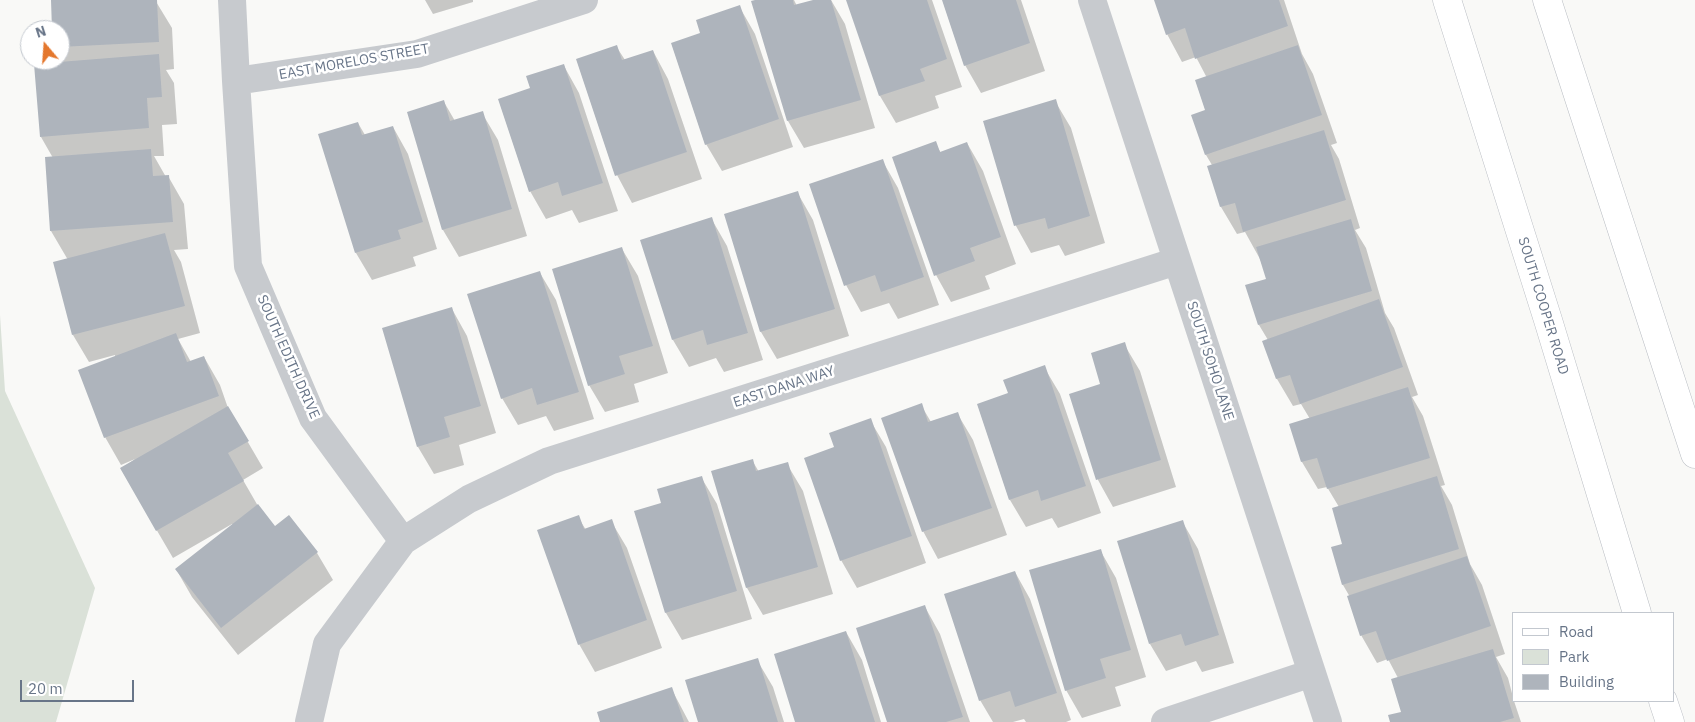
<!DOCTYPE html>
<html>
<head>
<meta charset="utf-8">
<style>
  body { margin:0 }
  #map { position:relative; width:1695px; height:722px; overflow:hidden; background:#f9f9f7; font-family:"IBM Plex Sans",sans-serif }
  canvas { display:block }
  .legend { position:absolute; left:1512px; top:612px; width:162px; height:90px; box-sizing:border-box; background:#fff; border:1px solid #c3c8cf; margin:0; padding:6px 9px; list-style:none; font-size:15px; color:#687588 }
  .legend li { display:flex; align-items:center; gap:10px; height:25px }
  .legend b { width:25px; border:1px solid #c3c8cf }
  .north { position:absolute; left:20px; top:20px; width:50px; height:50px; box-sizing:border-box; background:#fff; border:1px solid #c3c8cf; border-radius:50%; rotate:342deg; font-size:14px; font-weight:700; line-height:20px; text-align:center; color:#687588 }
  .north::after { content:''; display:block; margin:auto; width:18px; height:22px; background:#e4772d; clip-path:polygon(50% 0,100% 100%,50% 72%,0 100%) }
  .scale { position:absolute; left:20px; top:680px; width:114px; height:22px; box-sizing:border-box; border:2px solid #687588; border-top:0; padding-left:6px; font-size:15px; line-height:18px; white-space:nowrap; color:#687588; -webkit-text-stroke:4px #fff; paint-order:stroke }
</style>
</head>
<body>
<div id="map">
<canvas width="1695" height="722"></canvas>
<ul class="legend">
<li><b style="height:6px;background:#fff"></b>Road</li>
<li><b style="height:14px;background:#dae1d8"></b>Park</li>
<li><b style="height:14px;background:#aeb4bc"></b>Building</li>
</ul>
<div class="north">N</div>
<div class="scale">20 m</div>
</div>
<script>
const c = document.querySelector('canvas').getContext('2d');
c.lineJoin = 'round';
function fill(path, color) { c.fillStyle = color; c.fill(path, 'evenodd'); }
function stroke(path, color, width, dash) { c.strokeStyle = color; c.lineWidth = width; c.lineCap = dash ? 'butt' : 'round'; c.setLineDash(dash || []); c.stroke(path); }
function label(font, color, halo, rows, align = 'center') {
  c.font = font + ' "IBM Plex Sans",sans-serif'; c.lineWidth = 5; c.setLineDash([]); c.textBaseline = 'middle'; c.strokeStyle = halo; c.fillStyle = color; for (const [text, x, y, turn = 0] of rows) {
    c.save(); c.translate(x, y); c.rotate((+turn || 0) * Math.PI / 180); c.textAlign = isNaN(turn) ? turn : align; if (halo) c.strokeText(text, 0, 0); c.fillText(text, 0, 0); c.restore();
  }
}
fill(new Path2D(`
  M0,315l5,76 90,197 -39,134h-56z`), '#dae1d8');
fill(new Path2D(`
  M52,0h103l17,28 2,41 -8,1 8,13 3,41 -15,1 2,31h-10l12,21 2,-1 16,28 4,45 -14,1 7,12 19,71 -22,6 13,23 13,-5 16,28 8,23 35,60 -20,12 15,26 17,21 14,-11 28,37 16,27 -95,75 -46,-58 -16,-28 57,-44 -1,-1 -59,34 -52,-89 14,-10 -14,6 -16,-28 10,-82 -26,7 -16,-27 -5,-75 -17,-29 2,-73 -12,-21 23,-74 -4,-7v-26h-6z
  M425,0h48v2l-40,12z
  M760,0h34l3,6 20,-6h14l14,24 30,104 -71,20 -16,-27 -35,-119z
  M847,0h85l30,87 -27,9 4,12 -43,15 -16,-27z
  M943,0h78l24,71 -64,22 -16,-28z
  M1155,0h129l18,54 11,20 24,69 -6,2 8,14 21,69 -5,2 11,18 19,65 9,15 24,67 -6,2 11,19 22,69 -4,1 11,19 18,59 12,21 23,69 -9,3 12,21 6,23 7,21h-130l12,-9 -5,-35 -10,-19 -11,4 -16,-28 -11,-38 -7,-12 -11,-37 12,-3 -5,-38 -12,-20 -9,2 -16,-27 -12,-37 20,-6 -9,-15 -8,2 -16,-27 -13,-38 4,-1 -9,-15 -12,-39 21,-6 -8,-21 -15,-27 -8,2 -16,-27 -13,-40 4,-2 -6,-10 1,-77 -11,-21 -14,5 -15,-28z
  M739,6l16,28 38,113 -71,24 -16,-27 -4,-110z
  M616,46l9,14 28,-9 15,28 34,100 -70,24 -15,-28z
  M564,66l15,27 39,118 -39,12 -7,-13 -26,9 -16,-28z
  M1055,101l16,27 34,115 -40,13 -6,-11 -28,8 -15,-27 -32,-104z
  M444,102l11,19 27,-8 16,27 29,96 -68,21 -16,-27z
  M358,123l7,12 28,-8 15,27 29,95 -24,8 3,9 -44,14 -16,-27z
  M935,143l6,10 26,-10 16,28 33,93 -31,12 5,13 -39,13 -15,-27z
  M882,160l16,28 41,117 -41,14 -9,-16 -28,9 -15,-27z
  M797,192l16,28 36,116 -72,23 -16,-27 -36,-117z
  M711,218l16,28 36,114 -39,12 -8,-14 -27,9 -16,-27 -31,-100z
  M622,249l16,27 30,97 -34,11 5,18 -34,10 -16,-27z
  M540,273l16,27 38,119 -40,12 -8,-15 -28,9 -16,-27z
  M452,309l15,27 29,97 -37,12 5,20 -30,9 -16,-27z
  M1124,344l16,27 36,116 -63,20 -15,-27 -28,-85 32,-10z
  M1044,367l16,27 41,119 -43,15 -6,-10 -26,9 -16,-27 -1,-106z
  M921,405l10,17 26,-9 16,27 34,95 -69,24 -15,-28z
  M870,420l16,27 40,116 -69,25 -16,-28 -5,-112z
  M752,460l7,12 28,-8 16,27 30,103 -70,21 -16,-27z
  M701,477l16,27 35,115 -70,21 -16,-27 -4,-109z
  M578,517l8,13 25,-9 16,27 35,100 -67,24 -16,-28z
  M1182,521l16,28 36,114 -32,9 -6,-11 -30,10 -16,-27z
  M1100,550l16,28 30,99 -31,10 6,19 -39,12 -16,-28z
  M1015,572l15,27 41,121 -5,2h-40l-2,-3 -11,3h-20l-13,-22z
  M925,607l15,27 30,88h-82z
  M846,632l16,28 19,62h-85z
  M757,660l16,27 11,35h-85z
  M671,688l18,34h-88z`), '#0003');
fill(new Path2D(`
  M51,0h106l2,42 -99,5v-17h-8z
  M755,0h38l1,5 19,-5h18l30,100 -74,21 -36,-120z
  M846,0h81l20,59 -27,10 5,12 -46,15z
  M942,0h74l14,43 -66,23z
  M1154,0h125l9,26 -93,33 -10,-31 -19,7z
  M740,5l39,114 -74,26 -34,-102 29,-10 -4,-13z
  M617,45l5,15 31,-10 34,102 -72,24 -39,-117z
  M1298,45l24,70 -117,40 -14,-40 14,-5 -10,-30z
  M159,54l3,43 -15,1 2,30 -109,9 -6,-73z
  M564,64l39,119 -41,13 -4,-14 -29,10 -31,-93 32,-11 -4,-12z
  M1056,99l34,117 -42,13 -3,-11 -31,8 -31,-105z
  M444,100l6,21 33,-10 29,98 -70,21 -35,-118z
  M358,122l4,13 31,-9 30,96 -25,8 3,9 -46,14 -37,-119z
  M1324,130l22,70 -103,32 -8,-29 -15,4 -13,-41z
  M936,141l4,11 27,-10 34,95 -31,11 5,13 -41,15 -42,-119z
  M151,149l2,27 16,-1 4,47 -123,9 -5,-74z
  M883,159l41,118 -43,15 -6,-17 -31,11 -35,-102z
  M798,191l37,118 -75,23 -36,-118z
  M712,217l36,116 -41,12 -4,-15 -31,10 -32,-100z
  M1351,219l21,72 -114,34 -13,-40 21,-6 -10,-32z
  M165,233l20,73 -113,29 -19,-73z
  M622,247l31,99 -34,10 6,18 -37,12 -36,-117z
  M540,271l39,121 -42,13 -5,-17 -31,11 -34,-105z
  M1379,299l24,68 -103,37 -10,-29 -14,4 -14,-38z
  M452,307l29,99 -37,11 6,20 -33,10 -35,-119z
  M176,333l11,29 17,-6 15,40 -115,42 -26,-68z
  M1125,342l36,118 -65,20 -27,-86 31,-10 -9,-31z
  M1045,365l41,121 -45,15 -3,-11 -29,10 -32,-96 31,-11 -5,-13z
  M1408,387l22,71 -103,31 -10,-31 -16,4 -12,-38z
  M922,403l6,19 30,-10 34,96 -70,24 -41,-114z
  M228,406l21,35 -21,12 16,28 -88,50 -36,-63z
  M871,418l41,118 -72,25 -36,-103 30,-11 -5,-14z
  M753,459l3,12 32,-9 30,105 -72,21 -35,-117z
  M702,476l35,115 -72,22 -31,-102 27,-8 -4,-14z
  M1437,476l22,73 -117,36 -11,-38 11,-3 -10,-36z
  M258,504l17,22 14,-11 29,37 -97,76 -46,-59z
  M579,515l5,14 28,-10 35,101 -69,25 -41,-115z
  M1183,520l36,115 -34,11 -4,-12 -32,10 -32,-103z
  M1101,549l30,101 -31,9 6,19 -41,13 -36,-121z
  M1467,556l24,70 -104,35 -11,-30 -16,5 -13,-40z
  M1015,571l42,122 -42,14 -5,-16 -31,10 -35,-107z
  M925,605l38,112 -17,5h-59l-31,-94z
  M846,631l29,91h-80l-21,-68z
  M1493,649l21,69 -14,4h-110l-2,-7 13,-3 -10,-33z
  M758,658l20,64h-80l-13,-42z
  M672,687l12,35h-84l-3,-10z`), '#aeb4bc');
const secondary = new Path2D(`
  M1447,0l101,320 89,293
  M1547,0l148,454
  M1663,701l7,21`);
stroke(secondary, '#b9bdc3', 29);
stroke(new Path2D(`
  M232,0l4,81 12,185 65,152 90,123
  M1092,0l236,722
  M236,81l181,-27 167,-54
  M309,722l18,-78 76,-103 66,-42 80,-38 628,-200
  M1165,722l147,-49`), '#c7cace', 28);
stroke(secondary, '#fff', 28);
label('14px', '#687588', '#fff', [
  ["EAST MORELOS STREET",354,62,-10],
  ["SOUTH COOPER ROAD",1543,306,73],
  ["SOUTH EDITH DRIVE",288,357,66],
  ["SOUTH SOHO LANE",1210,361,72],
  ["EAST DANA WAY",784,387,-18]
]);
</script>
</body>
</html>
